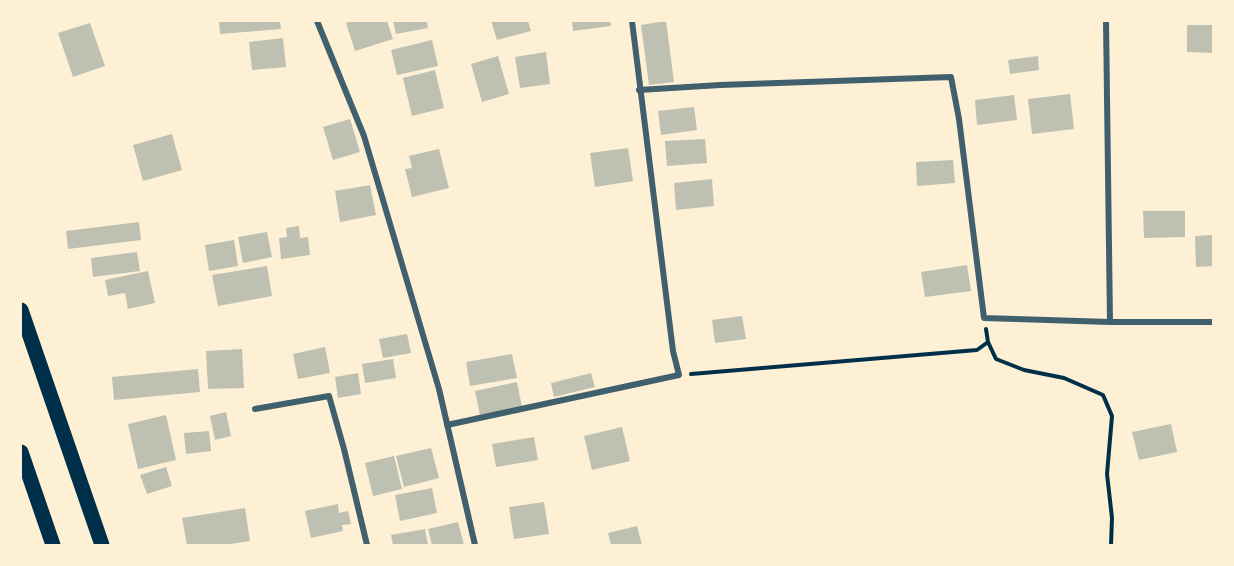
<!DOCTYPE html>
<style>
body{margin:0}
#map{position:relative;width:1234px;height:566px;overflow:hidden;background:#fdf0d5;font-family:"Nunito Sans",sans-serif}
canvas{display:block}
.frame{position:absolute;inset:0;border:22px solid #fdf0d5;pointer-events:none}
</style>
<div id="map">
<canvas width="1234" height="566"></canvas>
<div class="frame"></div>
</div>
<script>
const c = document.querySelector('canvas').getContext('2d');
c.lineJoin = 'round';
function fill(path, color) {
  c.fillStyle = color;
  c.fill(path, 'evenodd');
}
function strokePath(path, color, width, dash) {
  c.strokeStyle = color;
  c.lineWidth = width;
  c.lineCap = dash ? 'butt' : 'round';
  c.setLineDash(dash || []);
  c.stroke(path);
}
const building = new Path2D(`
 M219,21H280L281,29L220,34Z
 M351,21H387L393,39L355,51L346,23Z
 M393,21H427L428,28L396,34Z
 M491,21H528L531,31L497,40Z
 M572,21H610L611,26L573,31Z
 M666,21L674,82L649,85L641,25Z
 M90,23L105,66L73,77L58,33Z
 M1187,25H1213V53L1187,52Z
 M283,38L286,67L252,70L249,42Z
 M432,40L438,66L397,75L391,50Z
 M546,52L550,84L520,88L515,57Z
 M498,56L509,94L482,102L471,64Z
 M1038,56L1039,70L1010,74L1008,60Z
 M435,70L444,108L412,116L403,78Z
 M1070,94L1074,129L1032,134L1028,99Z
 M1014,95L1017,120L977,125L975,100Z
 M694,107L697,130L661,135L658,111Z
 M350,119L360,152L333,160L323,127Z
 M172,134L182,170L143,181L133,145Z
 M705,139L707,163L667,166L665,141Z
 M628,148L633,181L595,187L590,153Z
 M439,149L449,188L412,197L405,169L412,168L409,156Z
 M953,160L955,183L917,186L916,162Z
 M712,179L714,206L676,210L674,183Z
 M370,185L376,215L340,222L335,191Z
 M1143,211H1185V237L1144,238Z
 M139,222L141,240L68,249L66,231Z
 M299,226L300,238L308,237L310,255L281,259L279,238L287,237L286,228Z
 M267,232L272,257L243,263L238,237Z
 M1213,235V266L1196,267L1195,236Z
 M234,240L238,266L209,271L205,245Z
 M137,252L140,271L93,277L91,258Z
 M967,265L971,291L925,297L921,272Z
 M267,266L272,296L218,306L212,275Z
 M148,271L155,303L128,309L125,293L108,296L105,280Z
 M742,316L746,339L715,343L712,320Z
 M407,334L411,353L383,358L379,339Z
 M325,347L330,373L298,379L293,354Z
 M242,349L244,388L208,389L206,351Z
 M512,354L517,378L470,386L466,362Z
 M393,359L396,378L365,383L362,364Z
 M198,369L200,392L114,400L112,377Z
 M358,373L361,394L338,398L335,377Z
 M591,373L595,387L554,397L551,383Z
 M517,382L522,407L480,415L475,391Z
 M226,412L231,436L215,440L210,416Z
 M166,415L176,460L138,469L128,424Z
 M1171,424L1177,452L1139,460L1132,432Z
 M622,427L630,461L592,470L584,436Z
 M209,431L211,451L186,454L184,433Z
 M534,437L538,460L496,467L492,444Z
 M431,448L439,478L404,487L396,456Z
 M394,456L402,489L373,496L365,463Z
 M166,467L172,486L147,494L140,475Z
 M432,488L437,513L400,521L395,495Z
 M544,502L549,534L514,539L509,507Z
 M338,504L339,513L348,511L351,524L342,525L343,531L311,538L305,511Z
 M245,508L250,541L224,545H187L182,518Z
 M458,522L464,545H432L428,529Z
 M637,526L642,545H611L608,533Z
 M425,529L428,545H393L391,535Z`);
const path = new Path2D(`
 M988,342L996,359L1024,370L1064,378L1103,395L1112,416L1107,474L1112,518L1111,545
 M691,374L977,350L988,342L986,329`);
const minor = new Path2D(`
 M317,21L364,136L439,389L475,545
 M1106,21L1110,322H1213
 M639,90L720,85L951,77L959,119L984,318L1110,322
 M255,409L329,396L344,449L367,545
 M447,425L679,375L673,351L632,21`);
const trunk = new Path2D(`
 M21,310L102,545
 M21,452L53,545`);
fill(building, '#bec0b2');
strokePath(path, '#003049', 4);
strokePath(minor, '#3f606c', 6);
strokePath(trunk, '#003049', 15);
</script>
